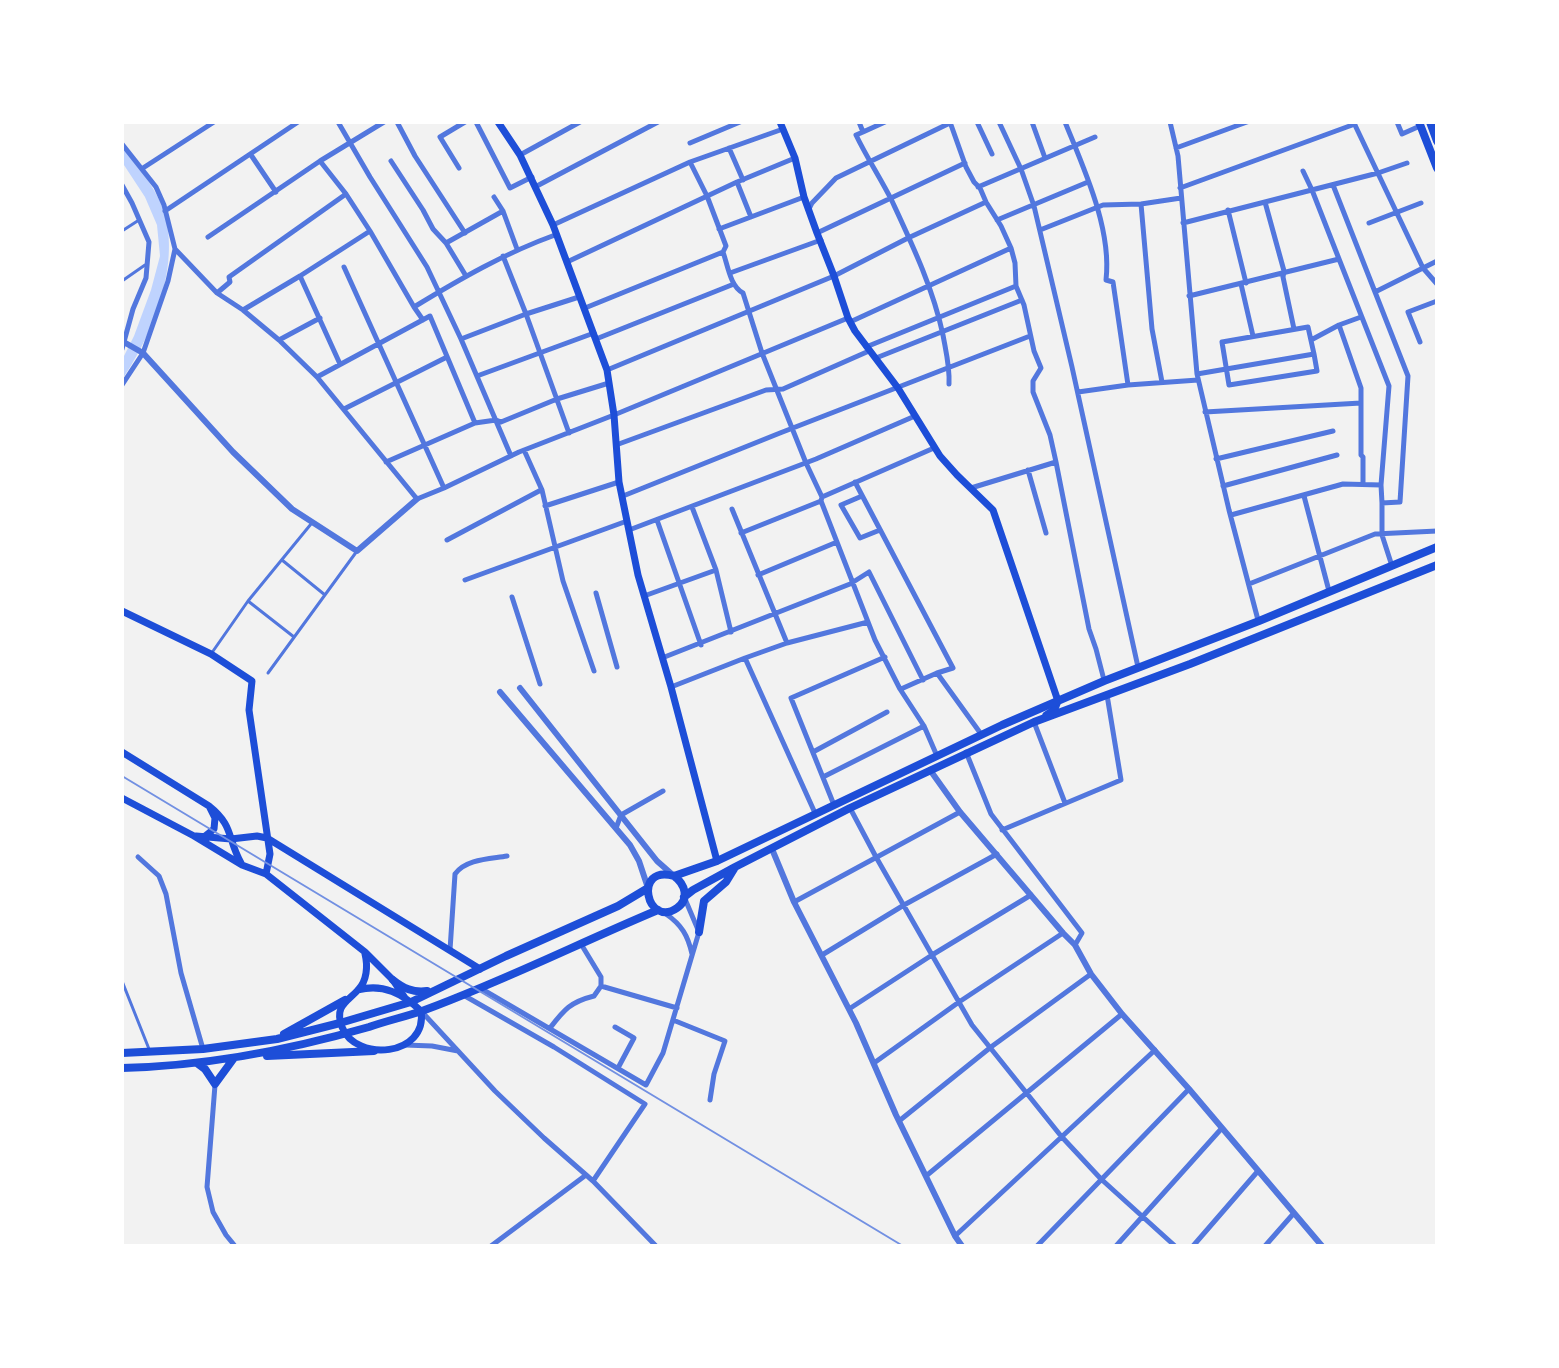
<!DOCTYPE html>
<style>
body{margin:0}
#map{position:relative;width:1559px;height:1368px;overflow:hidden;background:#f2f2f2;font-family:"Archivo Narrow",sans-serif}
canvas{display:block}
.frame{position:absolute;inset:0;border:124px solid #fff;pointer-events:none}
</style>
<div id="map">
<canvas width="1559" height="1368"></canvas>
<div class="frame"></div>
</div>
<script>
const c = document.querySelector('canvas').getContext('2d');
c.lineJoin = 'round';
function fill(path, color) {
  c.fillStyle = color;
  c.fill(path, 'evenodd');
}
function strokePath(path, color, width, dash) {
  c.strokeStyle = color;
  c.lineWidth = width;
  c.lineCap = dash ? 'butt' : 'round';
  c.setLineDash(dash || []);
  c.stroke(path);
}
const water = new Path2D(`
 M122,144C135,163 153,184 162,206C183,261 153,334 122,380V360L134,336L151,290L160,256L157,225L145,197L122,162Z`);
const service = new Path2D(`
 M122,231L139,220
 M122,281L145,265
 M282,560L325,595
 M248,601L294,637
 M211,654L248,601L311,524
 M268,673L357,551
 M122,981L149,1049`);
const minor = new Path2D(`
 M338,122L370,177L427,267L461,339L511,456
 M397,122L415,156L465,233
 M476,122L510,188L532,177
 M859,122L863,132
 M950,122L966,167L974,182L980,188L986,202L1001,226L1011,248L1015,263L1016,286L1024,305L1034,351L1041,368L1033,381V392L1050,435L1056,462L1089,629L1096,649L1104,680
 M977,122L992,154
 M999,122L1021,169L1034,206L1072,367L1138,667
 M1032,122L1045,158
 M1065,122C1084,169 1112,229 1106,280L1113,282L1128,385
 M1170,122L1178,156L1197,374L1229,510L1258,620
 M1397,122L1402,134L1420,126
 M1354,123L1423,268L1437,284
 M863,132L856,135C867,158 881,179 892,201C912,244 933,288 943,335C946,352 950,367 949,384
 M863,132L885,122
 M690,143L740,122
 M122,144L156,187L164,205L175,249L168,281L143,353L122,385
 M729,148L743,180
 M1176,148L1247,122
 M251,155L276,192
 M520,155L580,122
 M320,161L346,194L370,231L414,307
 M391,161L423,210L433,229L446,243L466,276
 M690,162L707,196L726,246L723,252C728,266 730,286 743,293L762,353L806,463L822,497
 M143,168L214,122
 M459,168L440,137L465,122
 M737,182L751,217
 M122,185L132,203L149,242L146,278L133,309L122,349
 M1333,185L1408,376L1400,502L1382,503
 M535,187L658,122
 M978,187L1095,137
 M1180,188L1355,124
 M494,197L503,211L517,249
 M1265,202L1284,271L1283,277L1294,329
 M1141,204L1152,329L1162,382
 M809,209L812,203L836,178L952,122
 M1228,210L1246,283
 M165,211L298,122
 M997,220L1088,182
 M1183,223L1378,173L1407,163
 M1369,223L1421,203
 M553,225L690,162L783,129
 M719,229L804,197
 M1040,230L1103,205L1141,204L1181,198
 M817,233L965,163
 M208,237L320,161L384,122
 M446,243L503,211
 M175,249L217,293L243,310L279,340L317,377L417,499L444,488L519,452L614,415L848,318
 M503,256L526,314L569,433
 M1339,259L1389,386L1381,485L1382,503V535L1392,566
 M567,262L737,182L795,158
 M344,267L444,488
 M730,273L821,240
 M300,276L340,364
 M1241,284L1253,336
 M1375,292L1437,261
 M217,293L230,282L229,277L346,194
 M1189,296L1339,259L1312,190L1303,171
 M585,308L723,252
 M243,310L300,276L370,231
 M1361,317L1339,325L1361,388V455L1363,457V483
 M423,320L414,307C460,279 505,253 555,235
 M850,322L1011,248
 M461,339L526,314L579,297
 M596,339L734,284
 M279,340L320,318
 M1311,340L1339,325
 M1420,342L1408,312L1437,301
 M866,347L1016,286
 M876,358L1022,300
 M607,370L834,276L908,238L986,202
 M1197,374L1314,354L1317,371L1229,385L1222,342L1308,327L1314,354
 M477,376L594,333
 M317,377L430,316L475,423
 M1078,392L1128,385L1198,380
 M344,409L447,357
 M1205,412L1361,403
 M616,445L766,390L783,389L869,351
 M524,450L542,490L563,581L594,671
 M1216,459L1333,431
 M386,462L475,423L496,420L501,422L557,399L609,383
 M1028,470L1046,533
 M855,482L953,668L937,673L981,734
 M1223,486L1337,455
 M971,488L1056,462
 M623,496L780,433L1030,336
 M862,496L841,505L860,538L880,530
 M1304,496L1329,591
 M821,501L875,640L900,689L924,726L937,756
 M545,506L619,482
 M692,507L716,570L731,632
 M732,509L787,643
 M1231,515L1343,484L1381,485
 M657,520L701,645
 M629,530L816,459L915,416
 M741,533L821,501L822,497L934,448
 M447,540L541,490
 M758,575L837,542
 M465,580L627,521
 M1249,584L1375,534L1437,531
 M596,593L617,667
 M644,596L716,570
 M512,597L540,684
 M662,658L850,584L869,572L923,680
 M745,658L815,813
 M671,687L745,658L787,643L868,622
 M901,689L937,673
 M1034,722L1065,803
 M813,752L887,712
 M966,752L991,814L1082,933L1075,945
 M823,777L924,726
 M834,805L791,698L885,657
 M850,808L876,857L972,1025L1061,1136L1101,1179L1175,1246
 M616,828L621,815L663,791
 M1002,830L1121,780L1107,695
 M138,857L159,876L166,894L181,973L203,1049
 M794,902L960,812
 M666,914C682,925 688,936 692,954
 M581,944L601,977V986L677,1008
 M450,950L455,874C466,859 490,859 507,856
 M822,955L904,905L997,854
 M480,988L646,1085L663,1053L699,932L685,899
 M465,996L554,1047L645,1104L593,1181
 M849,1009L932,955L1031,895
 M422,1012L495,1091L544,1138L593,1181L656,1246
 M673,1020L725,1041L714,1074L710,1100
 M615,1027L634,1038L618,1068
 M550,1028C564,1010 570,1002 594,996L601,986
 M405,1045L432,1046L458,1051
 M874,1063L959,1002L1063,933
 M215,1085L207,1187L213,1212L226,1235L235,1246
 M899,1121L991,1047L1091,974
 M926,1176L1122,1014
 M955,1236L1155,1050
 M491,1246L586,1175
 M1037,1246L1189,1089
 M1116,1246L1222,1128
 M1193,1246L1258,1171
 M1265,1246L1294,1213`);
const tertiary = new Path2D(`
 M122,341L143,353L233,452L292,509L357,551L417,499
 M520,688L657,861L674,876
 M500,692L630,845L639,861L648,888
 M930,770L960,812L1063,933L1075,945L1091,974L1122,1014L1189,1089L1322,1246
 M772,849L794,902L856,1023L896,1115L955,1236L962,1246`);
const secondary = new Path2D(`
 M498,122L520,155L553,225L607,370L614,415L619,482L638,575L671,687L717,861
 M780,122L795,158L804,197L817,233L834,276L848,318L855,331L898,388L940,456L957,475L993,510L1058,701L1055,709L1046,715
 M122,611L211,654L252,681L249,710L270,854L266,874
 M122,752L209,806C234,826 227,838 241,863
 M122,798L194,836L242,865L266,874L365,952L393,980L405,998
 M196,836L231,839L257,836L267,838L480,969
 M204,837L214,829L215,818L210,808
 M358,990C383,983 403,994 421,1011C428,1056 356,1063 342,1027C334,1006 347,1002 358,990C367,981 368,966 365,954`);
const primary = new Path2D(`
 M1419,122L1437,168
 M1430,122L1437,141
 M674,876C685,884 690,899 677,908C647,929 632,864 674,876L717,861L1002,725L1104,681L1259,621L1437,547
 M684,897L693,890L735,867L850,808L1034,722L1190,664L1437,565
 M699,932L704,901L726,882L734,869
 M393,980C403,988 413,993 427,991
 M284,1034L345,1000
 M122,1053L203,1049L277,1039L340,1023L411,1002L506,956L618,906L648,888
 M267,1056L374,1051
 M197,1063L205,1069L215,1084L234,1058
 M122,1068C206,1066 289,1050 369,1027C386,1021 404,1017 422,1011C502,982 579,943 658,910`);
const rail = new Path2D(`
 M122,776L903,1246`);
fill(water, '#bfd3fe');
strokePath(service, '#5277de', 3);
strokePath(minor, '#5277de', 5);
strokePath(tertiary, '#5277de', 6);
strokePath(secondary, '#1d4ed8', 7);
strokePath(primary, '#1d4ed8', 8);
strokePath(rail, '#7290e2', 2);
</script>
